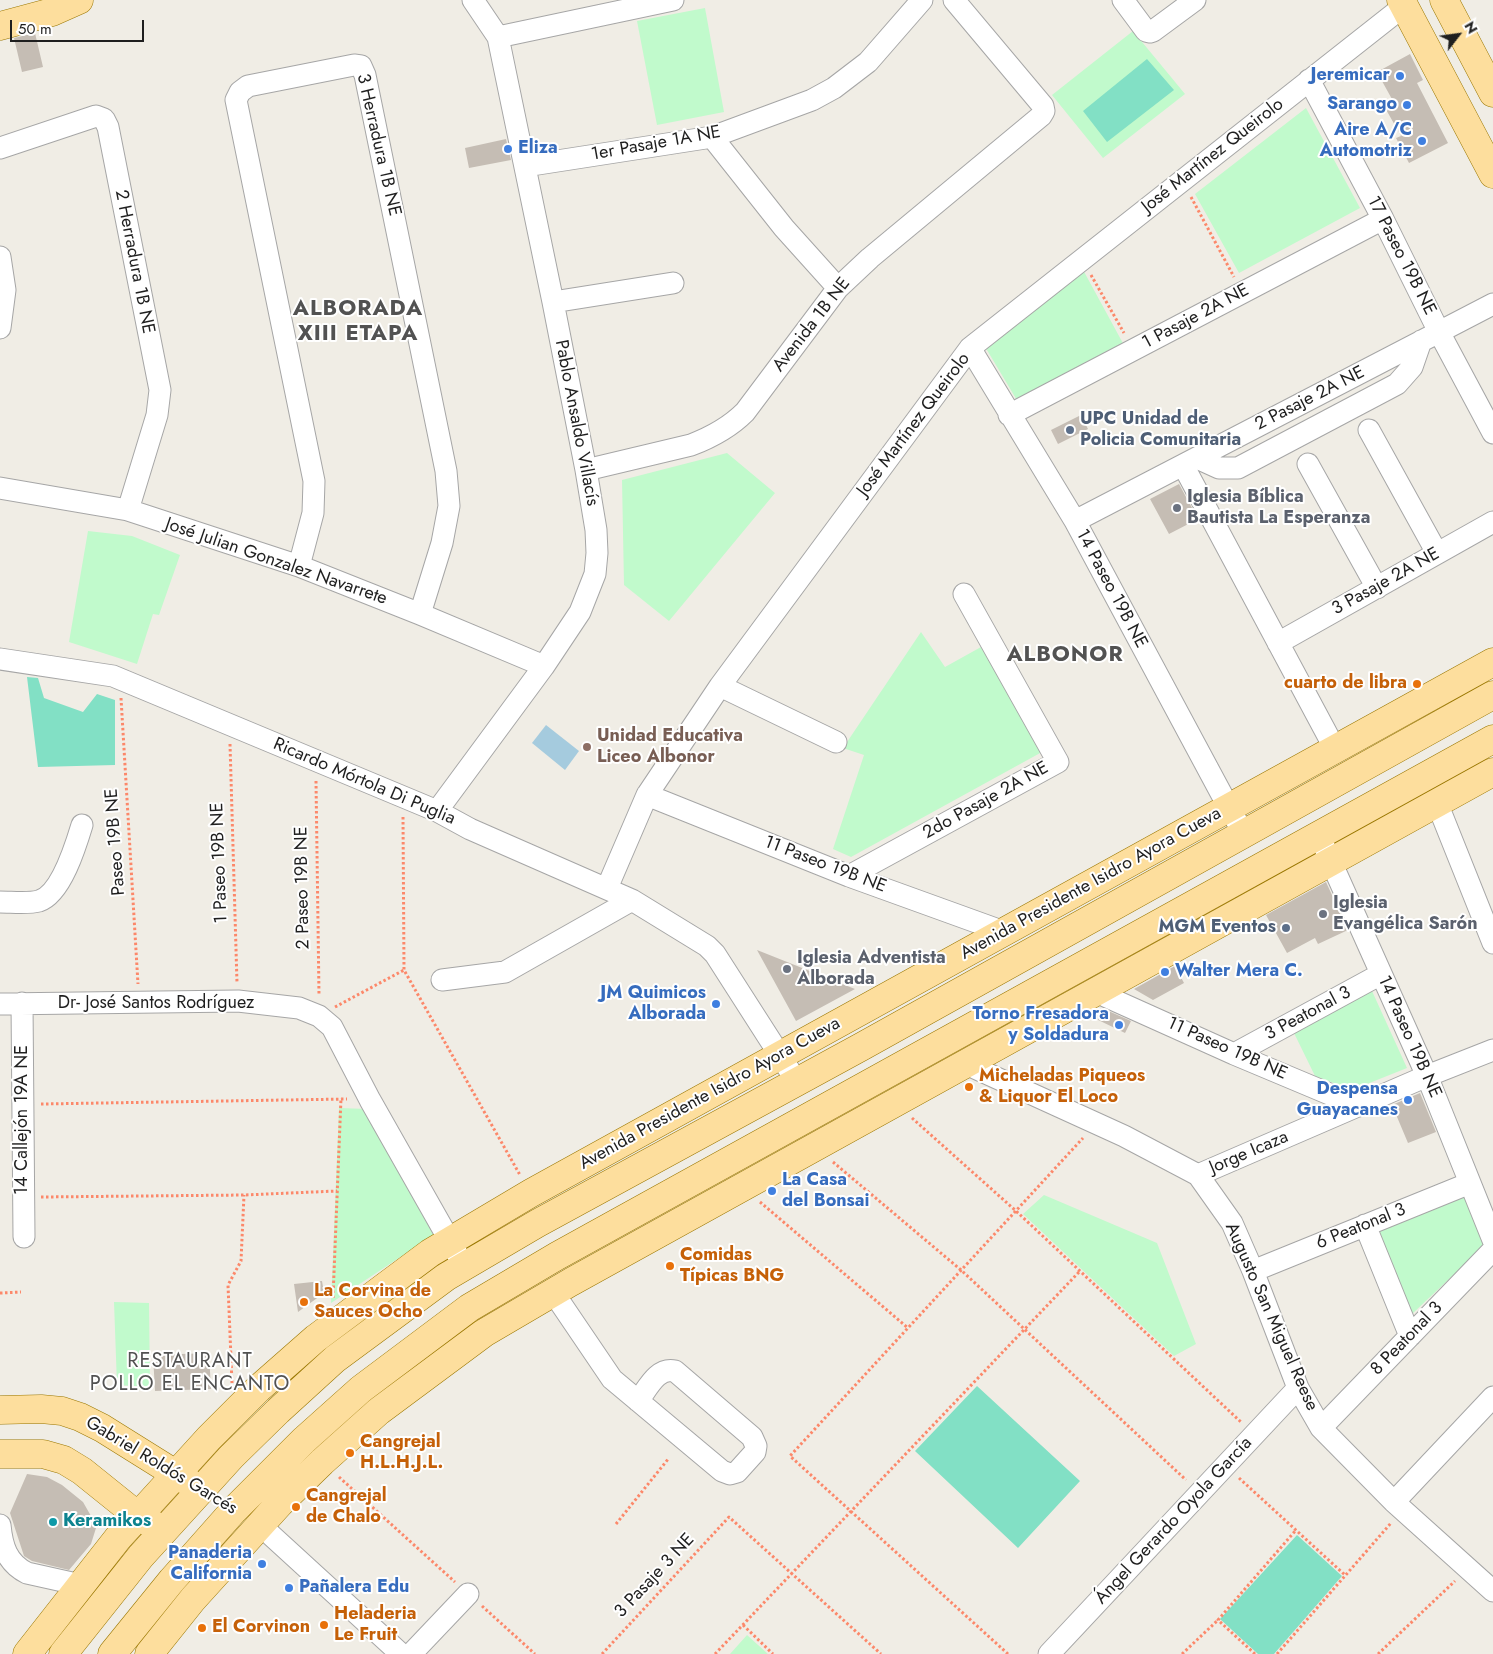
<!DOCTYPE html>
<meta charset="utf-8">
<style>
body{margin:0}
#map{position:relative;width:1493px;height:1654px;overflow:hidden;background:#f0ede5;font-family:Jost,sans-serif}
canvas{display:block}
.north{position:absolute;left:1433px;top:10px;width:50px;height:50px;-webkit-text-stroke:4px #fff;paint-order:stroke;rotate:60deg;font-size:14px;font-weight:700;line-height:20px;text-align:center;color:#1f1f1f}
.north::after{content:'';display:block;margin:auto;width:18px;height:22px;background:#1f1f1f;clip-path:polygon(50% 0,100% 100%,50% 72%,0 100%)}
.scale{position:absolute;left:10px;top:20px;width:134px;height:22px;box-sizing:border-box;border:2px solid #1f1f1f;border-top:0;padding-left:6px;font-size:15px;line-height:18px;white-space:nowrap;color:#1f1f1f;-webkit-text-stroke:4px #fff;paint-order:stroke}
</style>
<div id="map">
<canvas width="1493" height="1654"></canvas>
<div class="north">N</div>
<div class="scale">50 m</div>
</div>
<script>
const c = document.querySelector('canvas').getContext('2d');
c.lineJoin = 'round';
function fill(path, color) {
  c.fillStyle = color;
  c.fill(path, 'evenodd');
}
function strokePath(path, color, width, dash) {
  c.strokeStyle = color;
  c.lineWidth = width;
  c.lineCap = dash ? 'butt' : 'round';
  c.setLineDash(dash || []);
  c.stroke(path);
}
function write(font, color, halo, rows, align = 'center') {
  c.font = font + ' Jost,sans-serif';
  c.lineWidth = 4;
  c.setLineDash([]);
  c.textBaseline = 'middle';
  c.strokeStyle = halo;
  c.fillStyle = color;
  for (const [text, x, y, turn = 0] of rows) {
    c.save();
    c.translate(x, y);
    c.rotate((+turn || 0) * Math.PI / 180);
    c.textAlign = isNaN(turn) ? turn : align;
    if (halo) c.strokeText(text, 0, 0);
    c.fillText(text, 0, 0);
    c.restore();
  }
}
const park = new Path2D(`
 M705,8L724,112L657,125L637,21Z
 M1133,31L1185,94L1103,158L1052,95Z
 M1306,108L1360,208L1239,273L1195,194Z
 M1082,268L1125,347L1018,402L984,345Z
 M727,453L775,493L669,621L624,585L622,480Z
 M88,531L132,536L180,555L159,615L153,614L137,664L69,642Z
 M921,632L945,667L981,647L1042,752L851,857L833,849L864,755L843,748Z
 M1372,991L1407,1068L1352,1090L1315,1076L1294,1033Z
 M339,1108L368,1109L435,1234L331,1303Z
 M1463,1190L1484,1246L1411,1315L1378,1227Z
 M1044,1195L1157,1243L1196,1344L1174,1356L1023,1214Z
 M114,1302L149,1303L150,1387L117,1385Z
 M747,1635L768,1654H730Z`);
const pitch = new Path2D(`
 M1147,59L1174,90L1107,142L1083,111Z
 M27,677L38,678L44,698L83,712L97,694L115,700V765L38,767Z
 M977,1386L1080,1481L1018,1548L915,1451Z
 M1297,1535L1342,1576L1274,1654H1258L1220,1619Z`);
const water = new Path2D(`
 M546,725L579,751L565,770L532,743Z`);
const building = new Path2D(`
 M35,33L43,67L22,72L14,38Z
 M1410,54L1423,80L1417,83L1448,143L1409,163L1396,138L1401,136L1384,106L1393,101L1377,72Z
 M506,139L511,160L469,168L465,148Z
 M1081,415L1088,429L1058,444L1051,430Z
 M1179,484L1198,519L1169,534L1150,499Z
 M1326,882L1348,930L1318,944L1315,938L1287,953L1266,915Z
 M757,950L855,989L796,1021Z
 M1175,966L1184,983L1153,1000L1134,989Z
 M1104,1009L1131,1021L1125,1033L1092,1017Z
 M1420,1093L1436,1132L1408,1143L1392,1105Z
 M322,1281L324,1293L298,1312L294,1284Z
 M209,1353L211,1389L155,1391L153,1355Z
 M27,1474L47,1477L62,1485L83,1502L91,1516L96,1528L91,1544L69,1570L32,1561L24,1556L10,1513Z`);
const path = new Path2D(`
 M1191,197L1234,277
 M1091,275L1124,333
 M121,698L138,984
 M230,744L237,983
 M316,781L319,995
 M403,817L404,970L520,1175
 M335,1007L404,970
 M41,1104L347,1099
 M912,1118L1016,1211L1242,1423
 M833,1162L961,1270L1186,1480
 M41,1197L244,1195L337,1191
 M760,1202L908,1328
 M0,1293L21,1292
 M333,1298L341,1098
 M232,1383L228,1285L241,1261L244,1195
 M339,1477L455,1582
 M1239,1478L1345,1575
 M616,1524L669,1458
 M482,1606L535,1654
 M743,1625L773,1654
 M602,1654L729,1517L881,1654
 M715,1654L1080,1271
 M1008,1654L790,1456L1083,1138
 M1182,1654L1218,1620
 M1255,1654L1218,1620L1296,1530
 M1277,1654L1391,1523
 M1378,1654L1455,1581`);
const minor = new Path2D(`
 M1123,0L1146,31L1150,32L1153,31L1195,0
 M498,37L673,0
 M1309,80L1383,219L1439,332L1493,433
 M712,137L784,228L838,288
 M0,148L96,116L104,119L108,127L160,390L157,415L128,510
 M525,166L712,137L812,100L834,88L868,62L922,0
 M0,257L5,290L0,328
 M553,302L673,283
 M970,348L1075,521L1229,808L1244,834
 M1009,415L1383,219
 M1369,430L1437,553
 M1197,458L1219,468H1238L1397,384L1412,367L1421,341
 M1308,464L1377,588
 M1183,465L1335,749
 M586,470L691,445C712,437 729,428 745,412L838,288L870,258L1041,116L1044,111L1043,106L954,0
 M0,488L128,510L299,566L420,614L544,666
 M1075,521L1493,304
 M299,566L313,513L314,481L236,100L240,92L248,86L354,65L361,66L365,75L446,471L449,506L442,543L420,614
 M1278,643L1493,522
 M0,659L113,676L437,811L470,829L632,900L707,946L715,954L797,1082
 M720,686L836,742
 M647,795L849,876L1004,932
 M1437,803L1493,943
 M437,811L544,666L580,612L595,574L597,553L596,530L586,470L553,302L498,37L473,0
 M1319,835L1427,1076L1493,1240
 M849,876L1058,762L964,594
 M607,888L647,795L720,686L970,348L1395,13L1405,7
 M0,902C12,902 28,904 39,901C61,894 76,845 82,825
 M442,980L505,972L632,900
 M1096,992L1234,1054L1358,1106
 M22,1003L24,1237
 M0,1004L238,1001L299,1008L319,1016L332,1027L370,1100L464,1266
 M1234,1054L1381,974
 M966,1064L1124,1136L1198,1175L1232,1223L1253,1271L1298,1388L1321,1428L1394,1502L1493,1591
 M1198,1175L1427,1076L1493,1050
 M1365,1225L1410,1336
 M1253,1271L1470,1183
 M553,1292L612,1379L722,1471L730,1474L737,1472L755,1452L756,1446L752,1437L675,1371C657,1367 648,1388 638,1401
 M1321,1428L1493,1250
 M1394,1502L1493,1397
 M0,1525C2,1546 7,1563 27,1573L81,1585
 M260,1525L401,1654
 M411,1654L468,1594
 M1049,1654L1298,1388`);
const major = new Path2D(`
 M1401,0L1493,174
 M1444,0L1493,93
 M0,26L52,12L79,0
 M0,1410L41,1409L62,1411L80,1417L102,1428L190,1483
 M0,1454H43L64,1460L82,1471L138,1516L154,1525
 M27,1654L118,1538L209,1438L258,1389L316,1338L430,1253L531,1193L1493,662
 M63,1654L141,1556L231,1457L278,1411L335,1359L446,1277L538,1223L861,1047L1493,695
 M112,1654L172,1580L234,1510L304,1440L361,1389L469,1308L557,1256L1493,739
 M149,1654L193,1599L280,1503L322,1462L379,1411L484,1333L571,1282L1493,772`);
const markers = [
 [1400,76,5,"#3f7fe0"],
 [1407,105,5,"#3f7fe0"],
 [1422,141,5,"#3f7fe0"],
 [508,149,5,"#3f7fe0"],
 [1070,430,5,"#5c6f8a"],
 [1177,508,5,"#6b7280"],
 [1417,684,5,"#e8710a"],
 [587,747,5,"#8d6e63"],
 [1323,914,5,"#6b7280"],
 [1286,928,5,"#5c6f8a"],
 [787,969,5,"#6b7280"],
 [1165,972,5,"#3f7fe0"],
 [716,1004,5,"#3f7fe0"],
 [1119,1025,5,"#3f7fe0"],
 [969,1087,5,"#e8710a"],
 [1408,1100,5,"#3f7fe0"],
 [772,1191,5,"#3f7fe0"],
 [670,1266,5,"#e8710a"],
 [304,1302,5,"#e8710a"],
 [350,1453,5,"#e8710a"],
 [296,1507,5,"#e8710a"],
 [53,1522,5,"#0f9aa8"],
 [262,1564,5,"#3f7fe0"],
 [289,1588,5,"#3f7fe0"],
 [324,1625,5,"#e8710a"],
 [202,1628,5,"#e8710a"]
];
const shopNames = [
 ["Jeremicar",1390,76],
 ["Sarango",1397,105],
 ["Aire A/C",1412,131],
 ["Automotriz",1412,152],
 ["Eliza",518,149,"left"],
 ["Walter Mera C.",1175,972,"left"],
 ["JM Quimicos",706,994],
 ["Alborada",706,1015],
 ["Torno Fresadora",1109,1015],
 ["y Soldadura",1109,1036],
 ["Despensa",1398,1090],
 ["Guayacanes",1398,1111],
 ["La Casa",782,1181,"left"],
 ["del Bonsai",782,1202,"left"],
 ["Panaderia",252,1554],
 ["California",252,1575],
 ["Pañalera Edu",299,1588,"left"]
];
const streetNames = [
 ["1er Pasaje 1A NE",656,144,-10],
 ["3 Herradura 1B NE",378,145,77],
 ["José Martínez Queirolo",1213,156,-38],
 ["17 Paseo 19B NE",1401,256,63],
 ["2 Herradura 1B NE",134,262,79],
 ["1 Pasaje 2A NE",1196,317,-28],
 ["Avenida 1B NE",812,325,-52],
 ["2 Pasaje 2A NE",1310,399,-27],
 ["Pablo Ansaldo Villacís",576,423,79],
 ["José Martínez Queirolo",914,425,-53],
 ["José Julian Gonzalez Navarrete",276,562,19],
 ["3 Pasaje 2A NE",1386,582,-29],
 ["14 Paseo 19B NE",1111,589,62],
 ["Ricardo Mórtola Di Puglia",364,782,23],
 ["2do Pasaje 2A NE",986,801,-29],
 ["Paseo 19B NE",116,842,-94],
 ["1 Paseo 19B NE",220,863,-92],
 ["11 Paseo 19B NE",825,865,21],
 ["Avenida Presidente Isidro Ayora Cueva",1091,884,-29],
 ["2 Paseo 19B NE",303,888,-91],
 ["Dr- José Santos Rodríguez",156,1004],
 ["3 Peatonal 3",1308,1014,-28],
 ["14 Paseo 19B NE",1409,1037,66],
 ["11 Paseo 19B NE",1227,1049,24],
 ["Avenida Presidente Isidro Ayora Cueva",710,1094,-29],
 ["14 Callejón 19A NE",23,1120,-90],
 ["Jorge Icaza",1249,1153,-23],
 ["6 Peatonal 3",1361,1227,-22],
 ["Augusto San Miguel Reese",1271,1317,66],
 ["8 Peatonal 3",1407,1339,-46],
 ["Gabriel Roldós Garcés",161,1466,31],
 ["Ángel Gerardo Oyola García",1174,1521,-47],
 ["3 Pasaje 3 NE",655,1576,-47]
];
const serviceNames = [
 ["UPC Unidad de",1080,420],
 ["Policia Comunitaria",1080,441],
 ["MGM Eventos",1276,928,"right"]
];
const worshipNames = [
 ["Iglesia Bíblica",1187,498],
 ["Bautista La Esperanza",1187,519],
 ["Iglesia",1333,904],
 ["Evangélica Sarón",1333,925],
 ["Iglesia Adventista",797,959],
 ["Alborada",797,980]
];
const foodNames = [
 ["cuarto de libra",1407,684,"right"],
 ["Micheladas Piqueos",979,1077],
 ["& Liquor El Loco",979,1098],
 ["Comidas",680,1256],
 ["Típicas BNG",680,1277],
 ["La Corvina de",314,1292],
 ["Sauces Ocho",314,1313],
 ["Cangrejal",360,1443],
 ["H.L.H.J.L.",360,1464],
 ["Cangrejal",306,1497],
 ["de Chalo",306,1518],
 ["Heladeria",334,1615],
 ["Le Fruit",334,1636],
 ["El Corvinon",212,1628]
];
const educationNames = [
 ["Unidad Educativa",597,737],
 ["Liceo Albonor",597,758]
];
const cultureNames = [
 ["Keramikos",63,1522]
];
const quarterNames = [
 ["RESTAURANT",190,1362],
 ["POLLO EL ENCANTO",190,1385]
];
const districtNames = [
 ["ALBORADA",358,310],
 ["XIII ETAPA",358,335],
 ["ALBONOR",1065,656]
];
fill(park, '#c1facc');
fill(pitch, '#82e0c5');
fill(water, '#a5cbde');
fill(building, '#c5bdb4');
strokePath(minor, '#a6a6a6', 23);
strokePath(major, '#9a7700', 29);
strokePath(path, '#fc886a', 3, [2.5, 2.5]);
strokePath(minor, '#fff', 21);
strokePath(major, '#fdde9d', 28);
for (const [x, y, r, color] of markers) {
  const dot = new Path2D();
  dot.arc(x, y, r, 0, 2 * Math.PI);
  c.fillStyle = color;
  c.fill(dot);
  strokePath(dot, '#fff', 2);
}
write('bold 18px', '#366cbe', '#fff', shopNames, 'right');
write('18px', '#1f1f1f', '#fff', streetNames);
write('bold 18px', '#4e5e75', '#fff', serviceNames, 'left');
write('bold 18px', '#5b616d', '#fff', worshipNames, 'left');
write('bold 18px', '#c56008', '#fff', foodNames, 'left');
write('bold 18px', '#785e54', '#fff', educationNames, 'left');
write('bold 18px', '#0d838f', '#fff', cultureNames, 'left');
c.letterSpacing = '1px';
write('20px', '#525252', '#fff', quarterNames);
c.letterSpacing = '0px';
c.letterSpacing = '1px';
write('bold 22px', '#525252', '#fff', districtNames);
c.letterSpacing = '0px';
</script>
